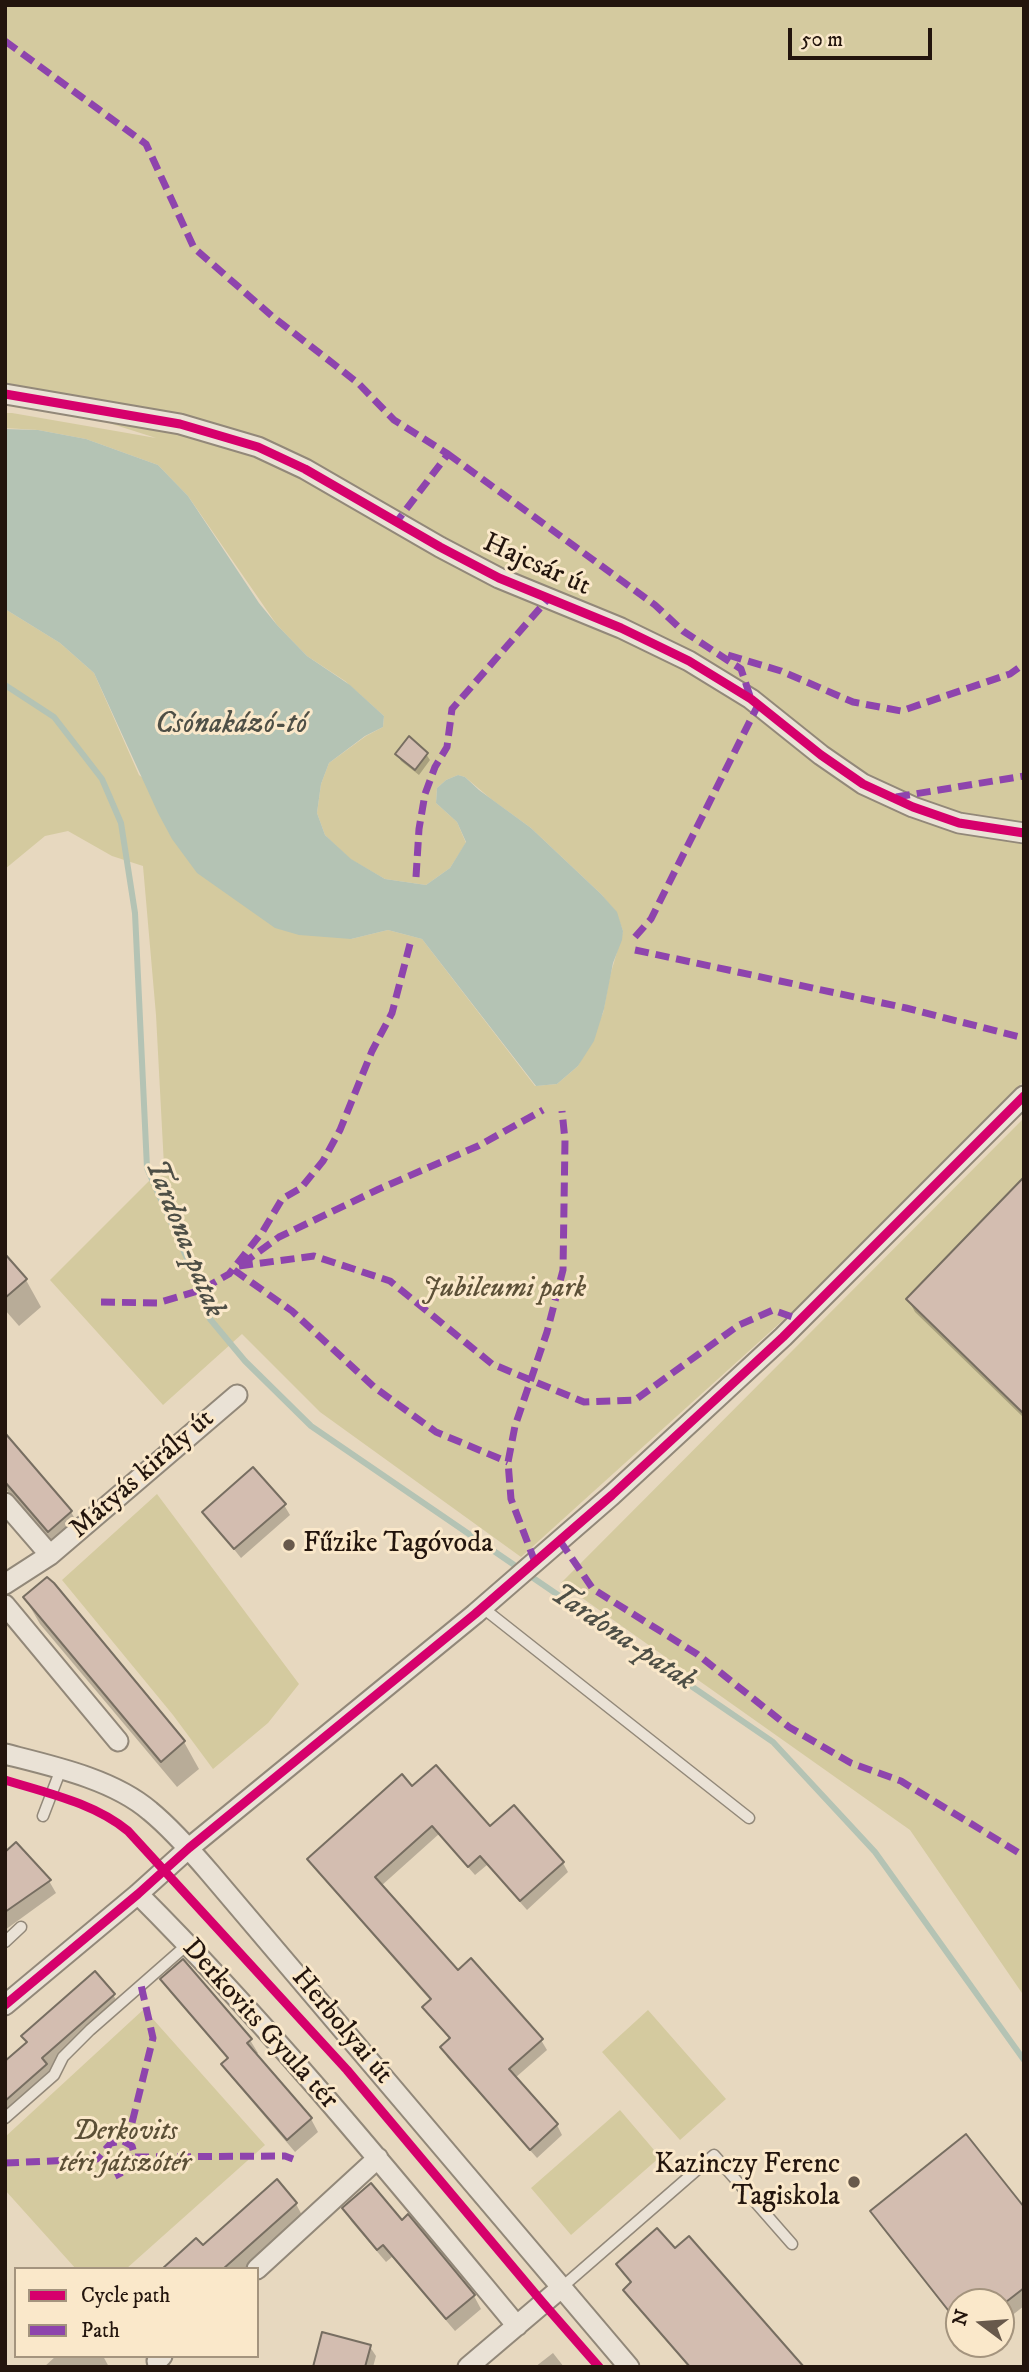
<!DOCTYPE html>
<meta charset="utf-8">
<style>
body{margin:0}
#map{position:relative;width:1029px;height:2372px;overflow:hidden;background:#e7d8bf;font-family:"IM FELL DW Pica",serif}
canvas{display:block}
.frame{position:absolute;inset:0;border:7px solid #23150d;pointer-events:none}
.legend{position:absolute;left:14px;top:2267px;width:245px;height:91px;box-sizing:border-box;background:#fae8ca;border:2px solid #a4947e;margin:0;padding:9px 12px;list-style:none;font-size:21px;color:#23150d}
.legend li{display:flex;align-items:center;gap:14px;height:35px}
.legend b{width:35px;border:2px solid #a4947e}
.north{position:absolute;left:945px;top:2288px;width:70px;height:70px;box-sizing:border-box;background:#fae8ca;border:2px solid #a4947e;border-radius:50%;rotate:286deg;font-size:19px;font-weight:700;line-height:28px;text-align:center;color:#23150d}
.north::after{content:'';display:block;margin:auto;width:24px;height:32px;background:#68594b;clip-path:polygon(50% 0,100% 100%,50% 72%,0 100%)}
.scale{position:absolute;left:788px;top:28px;width:144px;height:32px;box-sizing:border-box;border:4px solid #23150d;border-top:0;padding-left:9px;font-size:21px;line-height:24px;white-space:nowrap;color:#23150d;-webkit-text-stroke:5px #fae8ca;paint-order:stroke}
</style>
<div id="map">
<canvas width="1029" height="2372"></canvas>
<div class="frame"></div>
<ul class="legend">
<li><b style="height:9px;background:#d6006c"></b>Cycle path</li>
<li><b style="height:9px;background:#8e44ad"></b>Path</li>
</ul>
<div class="north">N</div>
<div class="scale">50 m</div>
</div>
<script>
const c = document.querySelector('canvas').getContext('2d');
c.lineJoin = 'round';
function fill(path, color) {
  c.fillStyle = color;
  c.fill(path, 'evenodd');
}
function strokePath(path, color, width, dash) {
  c.strokeStyle = color;
  c.lineWidth = width;
  c.lineCap = dash ? 'butt' : 'round';
  c.setLineDash(dash || []);
  c.stroke(path);
}
function write(font, color, halo, rows, align = 'center') {
  c.font = font + ' "IM FELL DW Pica",serif';
  c.lineWidth = 6;
  c.setLineDash([]);
  c.textBaseline = 'middle';
  c.strokeStyle = halo;
  c.fillStyle = color;
  for (const [text, x, y, turn = 0] of rows) {
    c.save();
    c.translate(x, y);
    c.rotate((+turn || 0) * Math.PI / 180);
    c.textAlign = isNaN(turn) ? turn : align;
    if (halo) c.strokeText(text, 0, 0);
    c.fillText(text, 0, 0);
    c.restore();
  }
}
const green = new Path2D(`
 M5,5H1024V1081L801,1304L521,1557L320,1412L242,1334L163,1405L50,1280L164,1166L156,1015L143,866L112,856L68,831L45,836L5,869V609L60,643L94,673L139,775L351,939L388,930L422,939L535,1086L557,1084L578,1066L603,1013L610,976L623,931L616,912L601,894L531,828L491,799L465,777L458,775L446,780L437,788L436,803L457,822L466,843L450,868L426,885L385,879L350,859L325,835L317,813L321,784L329,763L366,736L383,727L384,716L345,681L307,656L277,625L188,496L158,465L86,439L38,430L5,428V413H12L156,438L84,415L5,405Z
 M1024,1118V1996L910,1830L561,1583Z
 M157,1494L299,1684L268,1723L213,1769L173,1715L62,1580Z
 M144,2009L265,2145L126,2269H76L5,2190V2137Z
 M648,2010L726,2099L680,2140L602,2052Z
 M620,2110L660,2157L571,2235L531,2188Z`);
const water = new Path2D(`
 M5,429L38,430L86,439L158,465L188,496L259,603L277,625L307,656L350,685L384,716L383,727L365,736L329,763L321,784L317,813L325,835L351,859L385,879L426,885L450,868L466,842L457,822L436,803L437,788L446,780L458,775L465,777L479,790L531,828L601,894L617,912L623,931L622,940L613,963L604,1009L594,1041L578,1066L557,1084L536,1086L422,939L388,930L351,939L299,935L275,928L197,873L172,839L158,813L94,673L60,643L5,609Z`);
const shadow = new Path2D(`
 M397,754H426L430,760L419,775L401,761Z
 M1024,1180V1418L915,1312L908,1299Z
 M5,1257L26,1280L41,1307L19,1326L5,1310Z
 M5,1435L71,1512L86,1538L64,1557L5,1488Z
 M284,1505L290,1515L241,1558L204,1512Z
 M53,1584L184,1742L199,1769L177,1787L40,1624L25,1598Z
 M412,1789L563,1863L568,1872L527,1910L487,1865L475,1875L439,1834L381,1886L458,1972L541,2040L547,2050L515,2078L557,2125L562,2135L537,2158L447,2057L442,2047L450,2040L424,2007L431,2001L314,1868L309,1859Z
 M5,1854L49,1881L56,1893L5,1930Z
 M162,1979L250,2040L258,2053L255,2055L311,2119L318,2132L295,2152L231,2077L224,2065L229,2060L170,1992Z
 M113,1995L121,2007L49,2071L53,2078L5,2120V2064L28,2044L23,2037Z
 M296,2204L303,2217L245,2269H164L203,2248Z
 M344,2208L402,2222L474,2296L481,2309L455,2331L392,2257L386,2262L351,2221Z
 M1024,2210V2306L1001,2324V2302H959V2325L879,2224L872,2211Z
 M675,2251L801,2367H689L631,2300L625,2290L632,2284L618,2265Z
 M370,2347L376,2356L373,2367H315Z
 M553,2353L564,2367H535Z
 M56,2356H103L109,2367H44Z`);
const stream = new Path2D(`
 M5,685L54,717L102,779L121,823L135,913L147,1168L193,1272L210,1319L245,1361L311,1426L773,1742L875,1852L1024,2060`);
const building = new Path2D(`
 M409,736L428,753L415,770L395,754Z
 M1024,1177V1414L906,1299Z
 M5,1254L27,1279L5,1298Z
 M5,1433L72,1511L48,1532L5,1482Z
 M253,1467L286,1504L234,1549L202,1512Z
 M47,1577L54,1583L185,1741L161,1762L23,1597Z
 M436,1765L490,1826L514,1805L564,1862L520,1901L480,1856L468,1867L432,1826L375,1877L458,1970L471,1958L543,2039L509,2069L558,2124L530,2150L440,2047L450,2038L422,2007L431,1999L307,1859L402,1774L412,1786Z
 M16,1842L51,1880L5,1912V1852Z
 M183,1959L252,2039L247,2043L312,2118L287,2140L221,2064L228,2058L160,1979Z
 M95,1971L115,1994L42,2058L47,2064L5,2101V2061L27,2042L21,2036Z
 M966,2134L1024,2207V2288L1006,2302H959V2324L870,2211Z
 M277,2179L297,2203L223,2269H162L196,2238L203,2245Z
 M371,2183L402,2220L408,2214L475,2295L446,2319L383,2245L377,2250L342,2208Z
 M657,2228L675,2248L689,2236L804,2367H690L623,2290L631,2282L616,2264Z
 M322,2332L371,2345L365,2367H313Z`);
const lane = new Path2D(`
 M483,1608L749,1818
 M43,1816L61,1769
 M5,1942L21,1927
 M5,2118L54,2075L63,2057L90,2030L188,1944
 M561,2288L714,2155L792,2244`);
const street = new Path2D(`
 M5,394L180,424L258,447L305,469L440,547L499,578L621,628L689,661L751,699L821,755L863,784L913,807L959,823L1024,833
 M5,1503L50,1555
 M5,1584L50,1555L237,1395
 M5,1605L118,1741
 M5,1754C52,1766 113,1779 150,1811C172,1829 192,1852 210,1873L629,2367
 M138,1894C273,2029 395,2179 517,2326
 M5,2005L138,1894L189,1848L475,1614L612,1495L783,1337L1024,1096
 M257,2269L378,2158
 M157,2361L162,2356
 M468,2367L561,2288`);
const quiet = new Path2D(`
 M5,41L146,144L194,248L272,316L358,383L394,420L448,454L398,520
 M448,454L655,605L683,631L741,669L751,699
 M728,655L781,671L853,702L901,711L1010,674L1024,664
 M896,797L1024,776
 M416,877L419,829L425,794L435,767L447,747L452,709L548,599
 M635,937L651,919L758,705
 M635,950L906,1008L1024,1038
 M242,1264L279,1237L379,1189L478,1146L543,1110
 M239,1266L314,1256L390,1281L492,1364L584,1402L635,1400L739,1325L773,1310L801,1320
 M234,1270L292,1311L374,1387L436,1432L508,1462
 M101,1302L157,1303L201,1290L229,1274L263,1231L282,1199L301,1188L323,1161L340,1130L372,1051L392,1013L410,944
 M560,1541L593,1589L697,1654L789,1727L851,1763L901,1781L1024,1856
 M535,1562L511,1499L508,1462L515,1426L547,1332L563,1270L565,1140L562,1111
 M127,2143L153,2038L141,1985
 M135,2157L285,2156L293,2159
 M5,2163L97,2159L111,2143L123,2141L132,2146L135,2157L127,2170L115,2176`);
const cycleway = new Path2D(`
 M5,394L180,424L258,447L305,469L440,547L499,578L621,628L689,661L751,699L821,755L863,784L913,807L959,823L1024,833
 M5,1780C47,1793 94,1803 128,1831L347,2070L543,2303L599,2367
 M5,2005L138,1894L189,1848L475,1614L612,1495L783,1337L1024,1096`);
const markers = [
 [289,1545,7,"#68594b"],
 [854,2182,7,"#68594b"]
];
const streetNames = [
 ["Hajcsár út",536,566,24],
 ["Mátyás király út",143,1475,-41],
 ["Derkovits Gyula tér",259,2025,48],
 ["Herbolyai út",341,2027,50]
];
const parkNames = [
 ["Jubileumi park",504,1290],
 ["Derkovits",125,2133],
 ["téri játszótér",125,2165]
];
const poiNames = [
 ["Fűzike Tagóvoda",303,1545],
 ["Kazinczy Ferenc",840,2166,"right"],
 ["Tagiskola",840,2198,"right"]
];
const waterNames = [
 ["Csónakázó-tó",231,726],
 ["Tardona-patak",183,1239,68],
 ["Tardona-patak",622,1639,34]
];
fill(green, '#d4ca9f');
fill(water, '#b4c3b4');
fill(shadow, '#0003');
strokePath(stream, '#b4c3b4', 6);
fill(building, '#d3bdb0');
strokePath(building, '#776e61', 2);
strokePath(lane, '#928879', 13);
strokePath(street, '#928879', 23);
strokePath(lane, '#eae2d6', 10);
strokePath(street, '#eae2d6', 19);
strokePath(quiet, '#8e44ad', 7, [14, 7]);
strokePath(cycleway, '#d6006c', 9);
for (const [x, y, r, color] of markers) {
  const dot = new Path2D();
  dot.arc(x, y, r, 0, 2 * Math.PI);
  c.fillStyle = color;
  c.fill(dot);
  strokePath(dot, '#fae8ca', 2.5);
}
write('28px', '#23150d', '#fae8ca', streetNames);
write('italic 28px', '#5c5037', '#fae8ca', parkNames);
write('28px', '#23150d', '#fae8ca', poiNames, 'left');
write('italic 30px', '#4e4f46', '#fae8ca', waterNames);
</script>
